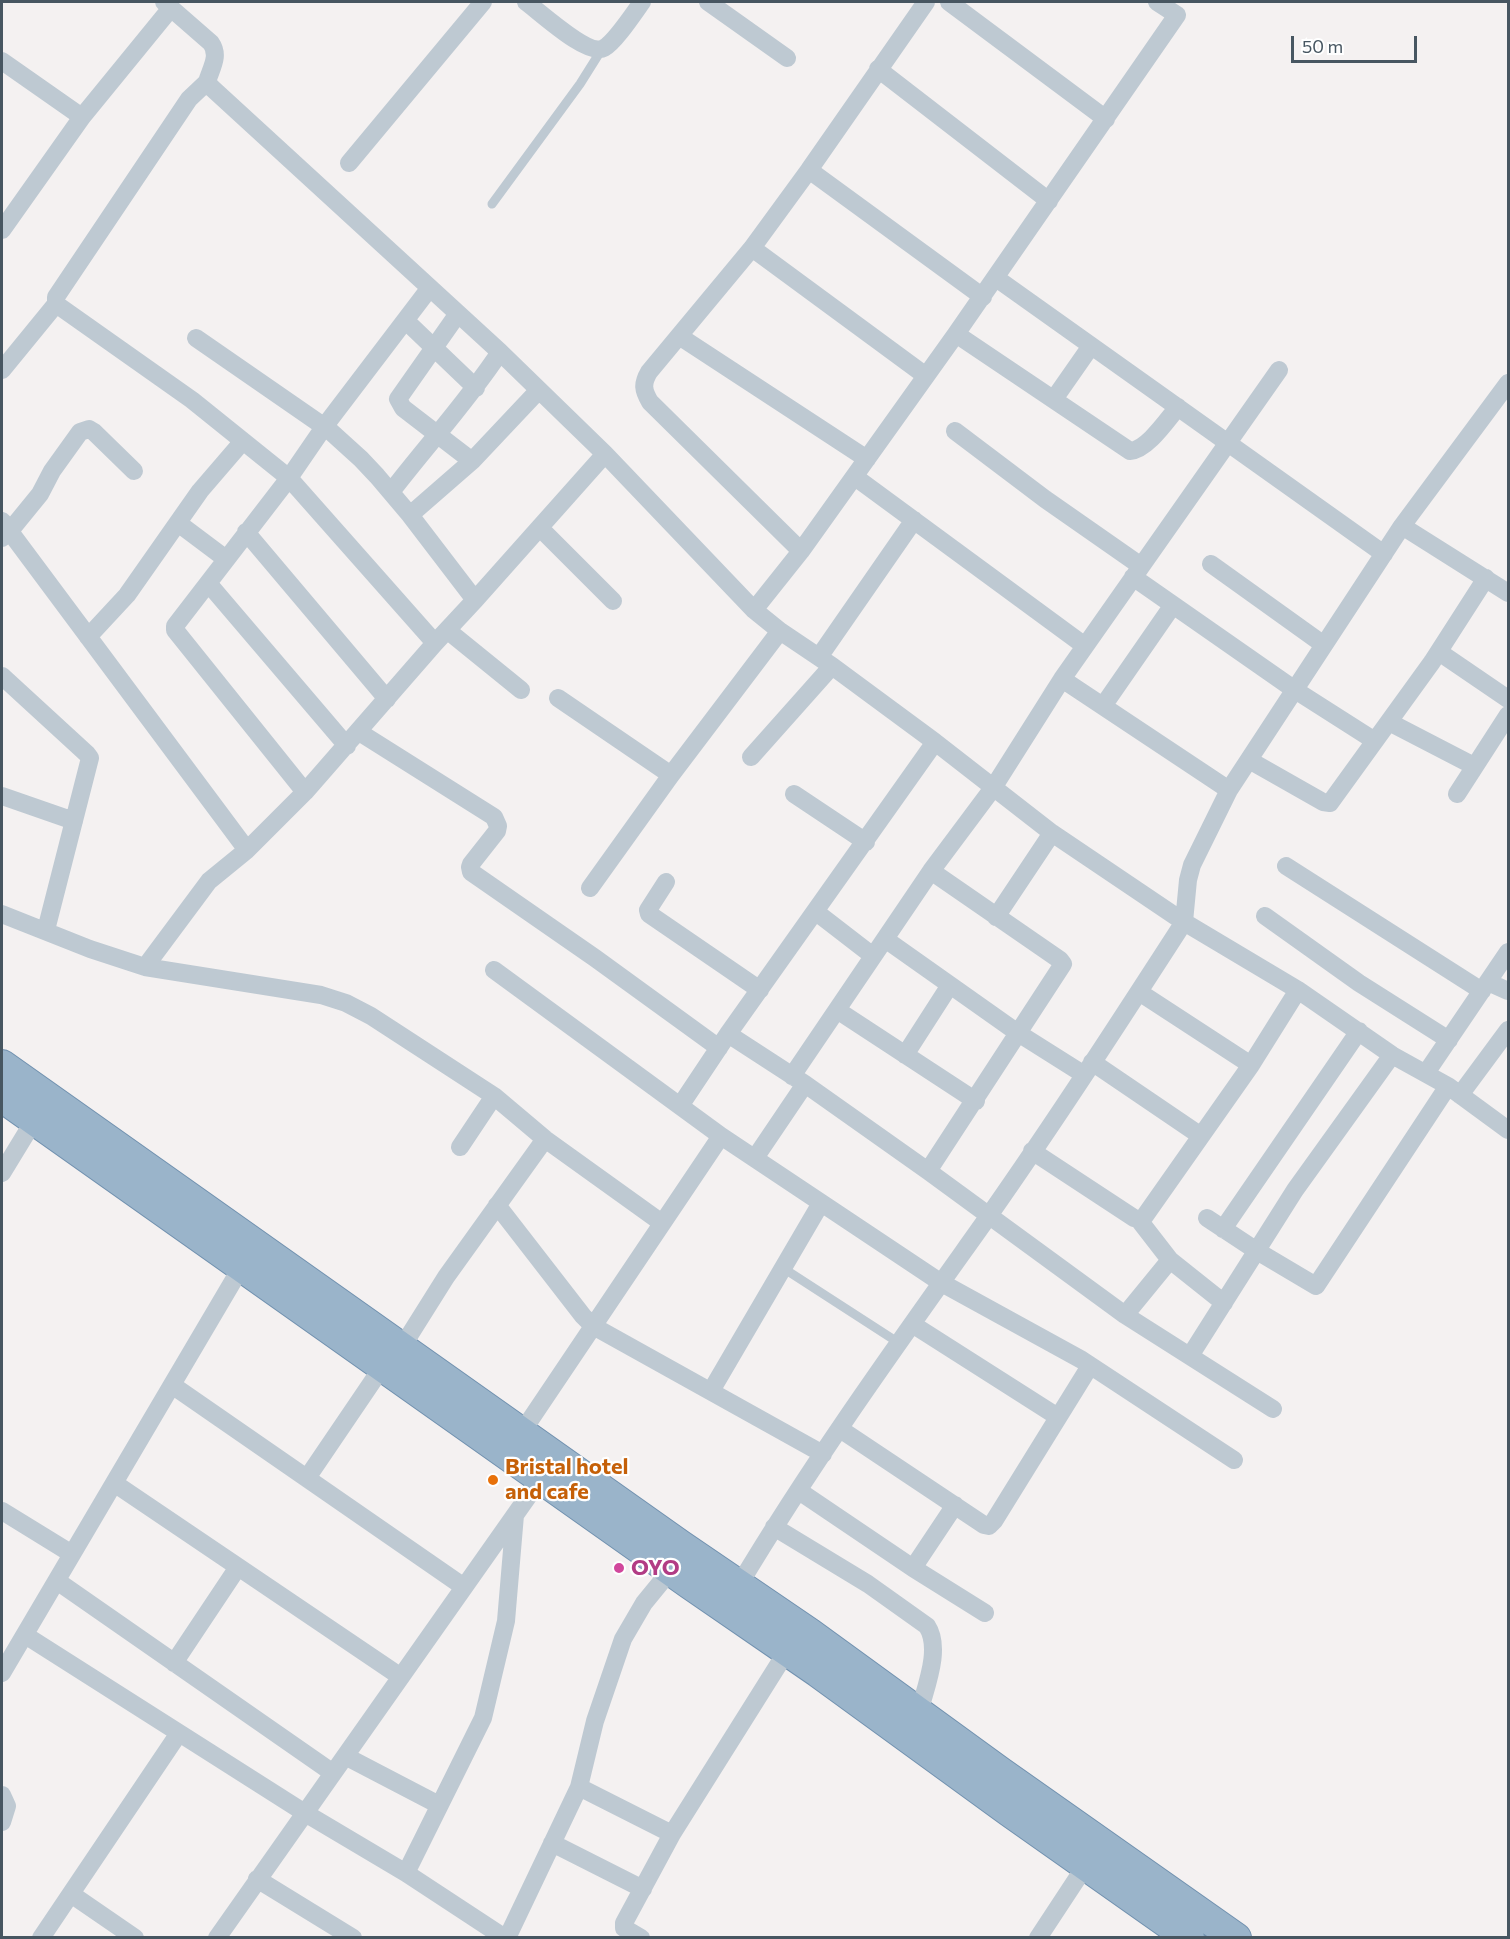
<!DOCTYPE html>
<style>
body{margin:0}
#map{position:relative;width:1510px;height:1939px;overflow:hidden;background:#f4f1f1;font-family:Commissioner,sans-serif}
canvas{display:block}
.frame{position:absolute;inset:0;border:3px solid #475661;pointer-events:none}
.scale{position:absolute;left:1291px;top:36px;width:126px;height:27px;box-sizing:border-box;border:3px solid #475661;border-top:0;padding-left:8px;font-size:18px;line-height:21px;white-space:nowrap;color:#475661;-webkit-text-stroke:4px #fff;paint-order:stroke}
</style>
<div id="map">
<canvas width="1510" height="1939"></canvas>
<div class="frame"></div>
<div class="scale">50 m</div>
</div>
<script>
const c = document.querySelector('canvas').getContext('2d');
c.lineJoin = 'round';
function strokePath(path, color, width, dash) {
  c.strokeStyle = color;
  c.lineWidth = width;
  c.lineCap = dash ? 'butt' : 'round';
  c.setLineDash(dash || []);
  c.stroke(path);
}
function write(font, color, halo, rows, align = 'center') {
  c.font = font + ' Commissioner,sans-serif';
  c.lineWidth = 4.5;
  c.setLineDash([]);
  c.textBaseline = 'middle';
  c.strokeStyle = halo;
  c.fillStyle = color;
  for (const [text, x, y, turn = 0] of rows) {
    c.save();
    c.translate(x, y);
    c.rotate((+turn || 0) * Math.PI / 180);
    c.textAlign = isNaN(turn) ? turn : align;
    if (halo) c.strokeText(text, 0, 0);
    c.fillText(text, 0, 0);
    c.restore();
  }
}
const service = new Path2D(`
 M492,204L580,84L602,49
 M783,1268L899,1343`);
const minor = new Path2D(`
 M164,2L211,43C220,56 211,68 207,82L212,88L500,352L605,454L754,610L780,631L832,666L935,742L1052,833L1184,922L1298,990L1392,1055L1448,1086L1508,1130
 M526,2C540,12 588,57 604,48C615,42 634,13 642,2
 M708,2L787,58
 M949,2L1106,119
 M2,61L82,117
 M878,69L1049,201
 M349,163L483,2
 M809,170L983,297
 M2,230L82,117L171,8
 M752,248L926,376
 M996,278L1384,554
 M56,304L192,400L289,478L435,643
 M457,315L398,399L403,408L472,461
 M406,321L476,388
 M956,334L1130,451C1147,450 1167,420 1178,407
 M679,336L867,459
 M196,338L329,430L361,459L377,476L410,515L475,600
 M2,370L56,304V297L189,99L207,82
 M1054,399L1091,346
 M955,431L1045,499L1141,566
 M855,477L1085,646
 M391,492C427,445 467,402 500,352
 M410,515L472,461L538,391
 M2,521L247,850
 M178,523L226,559
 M1402,526L1508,593
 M540,528L613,601
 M246,532L387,699
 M2,538L9,532L40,494L52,471L80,432L89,429L94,432L134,471
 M801,551L650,402C643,390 642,384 649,372L752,248L809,170L926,2
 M1211,564L1324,645
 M1133,577L1295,690L1375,741
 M208,583L347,746
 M754,610L801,551L956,334L1177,15L1157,2
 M447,630L521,690
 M88,637L127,595L200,491L243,441
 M1439,652L1508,699
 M819,657L914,520
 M2,676L87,754L90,758L46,930
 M1062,679L1229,790
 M558,698L671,775
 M1103,706L1173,605
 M1389,722L1474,766
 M359,732L494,817L498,826L497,831L471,864L470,867L471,872L595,958L719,1048
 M751,757L832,666
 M1249,760L1323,802L1330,803L1432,662L1486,578
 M305,792L175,630V626L289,478L324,427L429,289
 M794,794L866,842
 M1457,794L1508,715
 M2,796L74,821
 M1286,866L1482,991
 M666,882L648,910L649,914L760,990
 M590,888L671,775L780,631
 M816,912L873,956
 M2,914L90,949L145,967L321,995L346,1003L371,1016L494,1096L545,1139L662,1223
 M1265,916L1359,983L1449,1040
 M996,917L1052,833
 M885,939L1018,1033L1083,1074
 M145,967L209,881L247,850L305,792L435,643L475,600L605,454
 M494,970L721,1136L940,1282L1082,1360L1234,1460
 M1488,982L1508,991
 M1139,992L1251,1065
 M837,1010L976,1101
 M728,1034L805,1084L928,1171L1125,1315L1273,1409
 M905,1055L950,985
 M1092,1062L1201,1136
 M1426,1073L1508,952
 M792,1076L931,871L993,788L1062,679L1279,370
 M1460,1095L1508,1030
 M680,1106L728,1034L935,742
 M460,1147L494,1096
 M1032,1151L1134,1218L1142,1220L1251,1065L1298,990
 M755,1158L805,1084
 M928,1171L1063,964L1060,960L931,871
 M2,1173L38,1114
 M497,1205L583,1316L593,1326L823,1454
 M1207,1218L1257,1251L1316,1286L1448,1086
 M1139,1220L1170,1260L1224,1303
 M1223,1229L1359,1031
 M1125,1315L1170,1260
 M912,1324L1058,1417
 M402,1347L446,1277L545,1139
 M1190,1356L1295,1190L1392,1055
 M172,1385L464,1587
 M711,1391L821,1203
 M840,1429L984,1525L989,1526L994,1521L1090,1366
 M522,1432L721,1136
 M307,1478L383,1366
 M114,1483L401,1677
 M799,1491L913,1568L985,1613
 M2,1511L72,1554
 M774,1527L868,1584L927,1626C942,1649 925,1688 919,1713
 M913,1568L955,1505
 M57,1581L333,1773
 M739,1585C815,1458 902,1338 988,1217C1056,1120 1120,1021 1184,922L1188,880L1192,865L1229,790L1402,526L1508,383
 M25,1635L305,1813L406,1873L505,1938
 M174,1663L238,1567
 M2,1673L242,1266
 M345,1756L439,1805
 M579,1787L672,1834
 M2,1795L7,1806L2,1822
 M552,1843L643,1889
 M406,1873L483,1718L506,1621L515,1515
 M257,1879L353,1938
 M71,1894L135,1938
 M41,1938L179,1733
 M217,1938L541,1478
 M507,1938L579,1787L595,1721L623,1639L644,1603L671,1570
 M641,1938L624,1928V1923L672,1834L787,1651
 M1038,1938L1086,1865`);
const trunk = new Path2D(`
 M2,1065L680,1545L809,1633L1000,1772L1236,1938
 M2,1097L690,1584L818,1672L1009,1811L1189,1938`);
const markers = [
 [493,1480,6,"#e8710a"],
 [619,1568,6,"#d1479c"]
];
const foodNames = [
 ["Bristal hotel",505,1467],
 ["and cafe",505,1492]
];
const hotelNames = [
 ["OYO",631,1568]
];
strokePath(trunk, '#7191af', 32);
strokePath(service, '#bec9d2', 9);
strokePath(minor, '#bec9d2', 18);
strokePath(trunk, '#9ab4ca', 30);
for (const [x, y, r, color] of markers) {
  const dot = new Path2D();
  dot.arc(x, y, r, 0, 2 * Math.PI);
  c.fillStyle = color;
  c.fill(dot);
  strokePath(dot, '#fff', 2);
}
write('bold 22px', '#c56008', '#fff', foodNames, 'left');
write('bold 22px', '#b23c85', '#fff', hotelNames, 'left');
</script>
